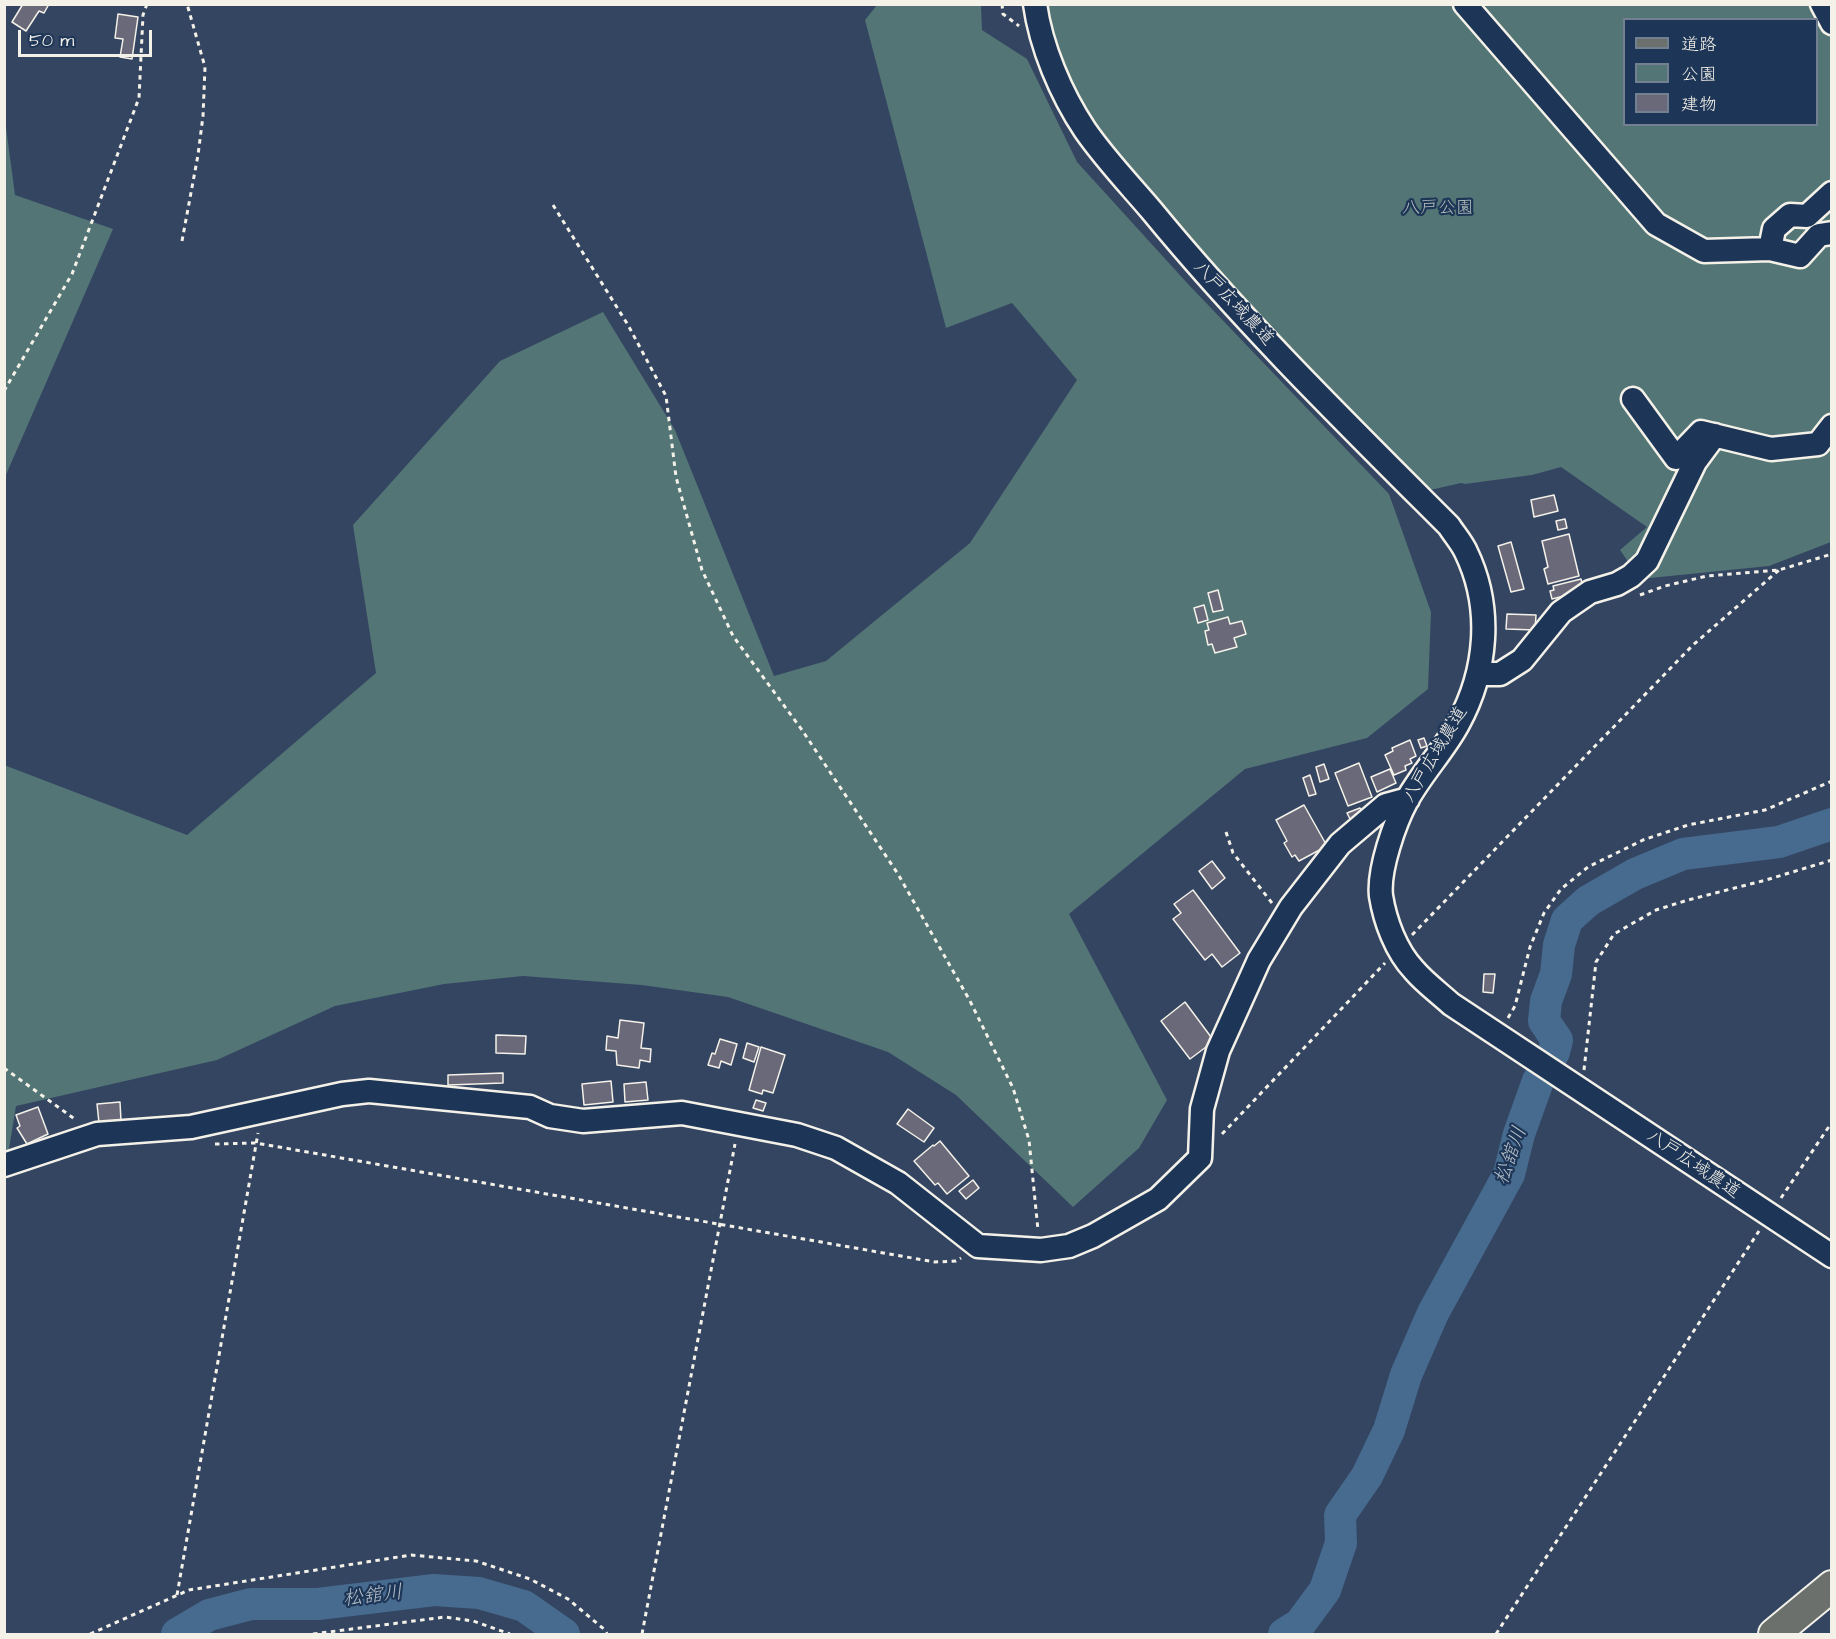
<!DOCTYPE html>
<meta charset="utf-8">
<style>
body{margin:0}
#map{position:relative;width:1836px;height:1639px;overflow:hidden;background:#344562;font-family:"Architects Daughter","Klee One",sans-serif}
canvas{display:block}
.frame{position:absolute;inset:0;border:6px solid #f4f1e8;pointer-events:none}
.legend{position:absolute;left:1623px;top:18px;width:195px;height:108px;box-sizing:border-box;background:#1d3557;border:2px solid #738091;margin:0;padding:8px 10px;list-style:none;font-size:18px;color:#f4f1e8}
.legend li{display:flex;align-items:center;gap:12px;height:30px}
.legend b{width:30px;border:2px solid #738091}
.scale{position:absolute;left:18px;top:30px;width:134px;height:27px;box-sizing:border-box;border:3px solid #f4f1e8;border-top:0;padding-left:8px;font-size:18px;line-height:21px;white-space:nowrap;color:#f4f1e8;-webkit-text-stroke:4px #1d3557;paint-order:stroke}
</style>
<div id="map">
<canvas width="1836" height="1639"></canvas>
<div class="frame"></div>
<ul class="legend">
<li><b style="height:8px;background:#6b706d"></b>道路</li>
<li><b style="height:16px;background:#537575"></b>公園</li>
<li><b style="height:16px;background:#6a697a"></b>建物</li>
</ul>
<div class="scale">50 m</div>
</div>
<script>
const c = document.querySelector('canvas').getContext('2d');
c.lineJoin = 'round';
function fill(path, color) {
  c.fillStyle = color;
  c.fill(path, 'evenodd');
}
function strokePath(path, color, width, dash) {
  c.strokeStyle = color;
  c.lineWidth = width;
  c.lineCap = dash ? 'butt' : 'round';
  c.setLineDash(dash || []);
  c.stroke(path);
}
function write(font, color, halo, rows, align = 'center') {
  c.font = font + ' "Architects Daughter","Klee One",sans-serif';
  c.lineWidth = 4.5;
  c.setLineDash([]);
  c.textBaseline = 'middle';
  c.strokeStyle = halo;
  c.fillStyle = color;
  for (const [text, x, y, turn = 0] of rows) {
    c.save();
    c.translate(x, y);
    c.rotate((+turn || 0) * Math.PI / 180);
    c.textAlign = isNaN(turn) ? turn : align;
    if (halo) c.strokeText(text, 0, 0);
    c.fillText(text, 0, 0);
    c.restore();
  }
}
const green = new Path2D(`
 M877,5H981L982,30L1027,59L1077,162L1188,284L1389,494L1431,612L1428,689L1367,738L1245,769L1069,914L1167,1100L1139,1148L1073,1207L956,1095L888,1052L728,997L642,985L523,976L444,984L335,1006L217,1060L16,1106L8,1155L5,1157L4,765L187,835L376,673L353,525L500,361L603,312L675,430L774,676L826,661L970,543L1077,380L1012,303L946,328L865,20Z
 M1048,5H1831V542L1769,566L1640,579L1620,550L1647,527L1561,467L1532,475L1465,484L1461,483L1430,490L1278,340L1167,214L1089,117L1062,64ZM1624,20H1816V124H1624Z
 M5,120L15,195L113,229L5,477Z`);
const river = new Path2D(`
 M177,1634L209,1615L251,1604H318L434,1590L479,1593L524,1606L564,1634
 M1284,1634L1300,1624L1325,1590L1341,1543L1340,1515L1367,1476L1389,1430L1406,1375L1433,1313L1509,1174L1519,1134L1538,1081L1554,1052L1557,1040L1544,1021L1546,1001L1556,974L1559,945L1567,920L1588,901L1635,874L1683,854L1779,842L1832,824`);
const building = new Path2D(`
 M23,4H49L44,13L39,11L26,31L12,22Z
 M118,14L138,17L132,59L120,57L123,39L115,38Z
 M1554,495L1558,511L1534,517L1531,500Z
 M1565,519L1567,528L1558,530L1556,521Z
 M1569,534L1579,576L1548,584L1544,569L1548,567L1542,541Z
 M1511,542L1524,589L1511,592L1498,546Z
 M1581,579L1584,591L1552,599L1550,591L1554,590L1553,586Z
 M1218,590L1223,610L1213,612L1208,593Z
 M1204,605L1208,620L1198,623L1194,608Z
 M1507,614L1536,615L1535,630L1506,629Z
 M1228,617L1230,624L1242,621L1246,634L1234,638L1237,647L1215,653L1212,644L1208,645L1205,631L1209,630L1207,623Z
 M1424,738L1427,746L1421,748L1418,740Z
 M1410,740L1416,756L1410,759L1412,763L1405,766L1406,770L1394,775L1385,755L1393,751L1392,748Z
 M1359,763L1372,797L1348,806L1335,773Z
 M1324,764L1329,779L1320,782L1316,767Z
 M1390,769L1396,783L1377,792L1371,777Z
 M1310,775L1316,794L1309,796L1303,778Z
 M1304,805L1327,846L1299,861L1295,855L1292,857L1284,843L1287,841L1276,820Z
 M1360,808L1363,814L1350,819L1347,813Z
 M1212,861L1225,878L1212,889L1199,871Z
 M1193,890L1240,953L1222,967L1212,954L1205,960L1173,919L1181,913L1174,904Z
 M1484,974H1495L1493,993L1483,992Z
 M1185,1002L1214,1041L1190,1059L1161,1021Z
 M620,1020L644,1023L641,1048L651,1049L650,1062L640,1060L639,1068L617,1065L616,1051L606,1050L607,1036L618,1038Z
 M496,1035L526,1036L525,1054L496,1053Z
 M720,1039L737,1044L731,1065L721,1061L719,1068L708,1065L712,1053L715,1054Z
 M747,1043L759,1047L754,1062L743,1058Z
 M761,1047L785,1055L773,1093L763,1090L762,1094L749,1090Z
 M503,1073V1083L448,1085V1075Z
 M611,1081L613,1102L584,1105L582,1084Z
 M646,1082L648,1100L625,1102L624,1084Z
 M756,1100L766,1103L763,1111L753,1108Z
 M120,1102L121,1121L99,1123L97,1104Z
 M38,1107L48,1134L27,1144L17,1128L20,1126L16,1115Z
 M908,1109L934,1128L924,1142L897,1124Z
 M940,1141L969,1176L947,1194L938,1183L935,1185L914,1161L933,1145L934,1146Z
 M973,1180L979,1188L966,1199L959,1191Z`);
const path = new Path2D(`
 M1002,4L1003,14L1019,26
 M553,205L628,325L666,396L676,477L702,570L733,636L802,730L898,874L970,1001L1013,1088L1029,1140L1038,1230
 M182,241L198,155L203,116L205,67L187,4
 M4,391L72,274L139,98L143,15L147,4
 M1640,595L1665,586L1707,576L1779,570L1832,554
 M1226,832L1233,853L1272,903
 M1412,935L1693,645L1779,570
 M1508,1018L1515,1006L1530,947L1544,913L1561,889L1588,867L1643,840L1688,825L1765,810L1832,781
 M4,1068L76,1120
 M1584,1070L1596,962L1614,934L1656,910L1688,900L1766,880L1832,860
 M1222,1134L1385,963
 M215,1144L256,1143L935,1262L956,1261L961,1258
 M1781,1198L1832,1122
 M177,1595L258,1133
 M90,1634L189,1590L411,1555L476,1561L530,1579L568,1599L605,1630L607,1634
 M313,1634L445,1617L473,1621L510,1634
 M642,1634L735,1144
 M1496,1634L1759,1231`);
const minor = new Path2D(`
 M1035,4C1041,47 1061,94 1085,130C1105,159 1130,185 1152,211C1243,322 1347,424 1449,526C1454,534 1462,543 1466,552C1493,608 1487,671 1458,724C1444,750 1422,773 1407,800C1395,822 1378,870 1381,896C1385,921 1396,951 1414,970C1424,982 1439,993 1451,1004L1832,1256
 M1465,4L1656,224L1704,251L1770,249L1800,256L1819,235L1832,233
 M1822,4L1832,23
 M1770,249L1774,229L1790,215L1807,216L1832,193
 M1633,399L1676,458L1701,432L1771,449L1818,444L1832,426
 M1478,674H1500L1522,660L1561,612L1590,592L1617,584L1631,576L1647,561L1695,462L1715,435
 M4,1165L97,1134L191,1127L342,1094L369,1091L530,1107L550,1116L583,1121L682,1113L797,1135L836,1148L898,1183L978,1246L1041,1250L1069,1246L1093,1236L1158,1199L1200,1158L1202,1109L1218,1051L1259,960L1291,907L1340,844L1386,805L1408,799`);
const major = new Path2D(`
 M1774,1634L1832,1586`);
const parkNames = [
 ["八戸公園",1438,209]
];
const streetNames = [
 ["八戸広域農道",1233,304,47],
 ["八戸広域農道",1436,755,-59],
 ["八戸広域農道",1693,1165,34]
];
const waterNames = [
 ["松舘川",1512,1156,-70],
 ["松舘川",373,1597,-7]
];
fill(green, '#537575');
strokePath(river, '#476b8e', 32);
fill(building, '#6a697a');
strokePath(building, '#f4f1e8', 1.5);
strokePath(minor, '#f4f1e8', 27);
strokePath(major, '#f4f1e8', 34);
strokePath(path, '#f4f1e8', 3, [4.5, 4.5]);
strokePath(minor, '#1d3557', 22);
strokePath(major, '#6b706d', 30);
write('18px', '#b4bfba', '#1d3557', parkNames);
write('18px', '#f4f1e8', '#1d3557', streetNames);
write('italic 20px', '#b7c2c8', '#1d3557', waterNames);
</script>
